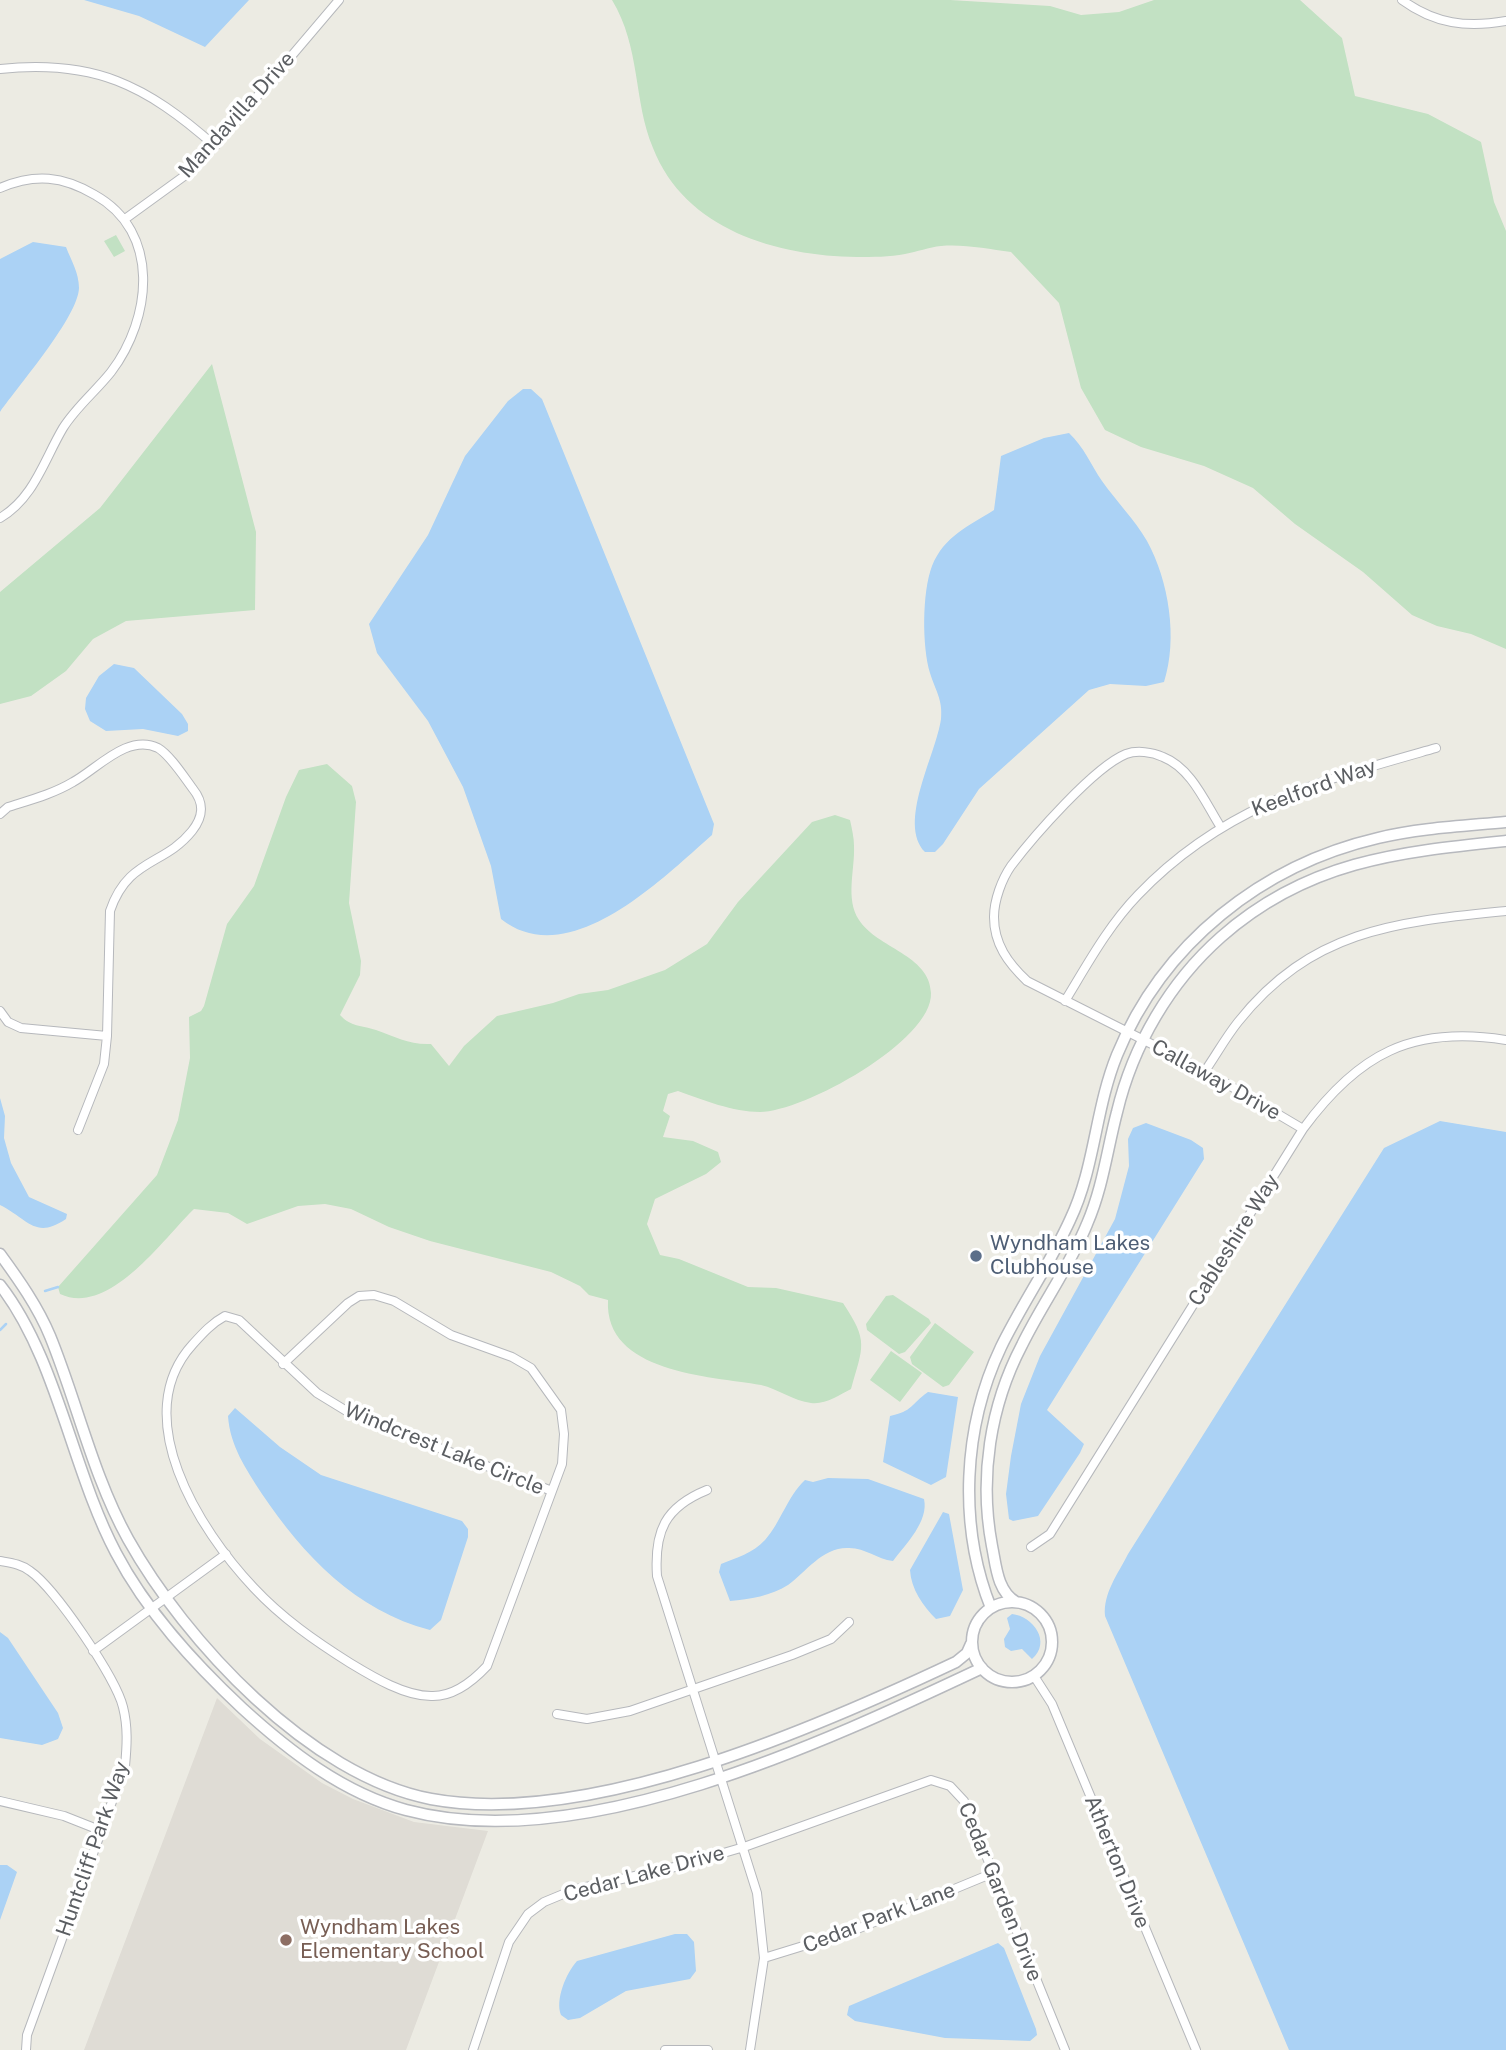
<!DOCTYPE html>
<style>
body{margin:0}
canvas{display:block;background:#ecebe3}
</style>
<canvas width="1506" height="2050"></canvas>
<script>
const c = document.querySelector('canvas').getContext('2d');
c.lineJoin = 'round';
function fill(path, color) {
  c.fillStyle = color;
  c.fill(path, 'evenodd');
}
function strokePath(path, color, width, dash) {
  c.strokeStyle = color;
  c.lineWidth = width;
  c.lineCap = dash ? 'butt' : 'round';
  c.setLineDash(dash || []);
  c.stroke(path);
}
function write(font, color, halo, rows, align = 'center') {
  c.font = font + ' "Public Sans",sans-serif';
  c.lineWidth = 7;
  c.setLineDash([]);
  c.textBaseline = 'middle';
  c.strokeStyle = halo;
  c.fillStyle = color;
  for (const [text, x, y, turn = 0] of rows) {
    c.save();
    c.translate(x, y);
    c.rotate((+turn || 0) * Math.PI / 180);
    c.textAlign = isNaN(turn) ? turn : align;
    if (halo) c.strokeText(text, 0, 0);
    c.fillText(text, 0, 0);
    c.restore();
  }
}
const education = new Path2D(`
 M217,1698L260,1739L322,1783L353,1799L414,1822L488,1831L406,2050H84Z`);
const green = new Path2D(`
 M612,0H950L1050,6L1081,15L1119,12L1154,0H1300L1342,38L1355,96L1428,114L1481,142L1494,202L1506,231V649L1471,634L1437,626L1412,615L1363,572L1295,524L1253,488L1204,466L1141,447L1105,430L1081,388L1059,303L1011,252C988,249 964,244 941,246C929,247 917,252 905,254C890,257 872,257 857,257C777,256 685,230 653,148C633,100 641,48 612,0Z
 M116,235L125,251L114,257L104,241Z
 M212,364L256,532L255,610L126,621L93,639L66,671L31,696L0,704V592L100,508Z
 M327,764L352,786L356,802L349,903L361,961L360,975L340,1015C351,1027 361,1025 376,1030C396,1037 409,1045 431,1044L449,1066L464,1046L497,1016L553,1003L579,994L608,990L665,970L707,944L738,902L812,822L835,815L850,820C852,829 854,838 854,846C855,870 845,899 859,920C877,948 930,955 931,993C933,1041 803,1112 760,1112C733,1112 703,1100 678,1091L668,1094L663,1111L670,1116L663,1137L693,1141L718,1152L721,1162L706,1174L655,1199L647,1224L660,1255L679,1259L748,1287L776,1288L843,1303C869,1342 863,1346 851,1389C839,1395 825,1405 811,1403C794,1401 778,1389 761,1385C709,1376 604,1373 608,1300L589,1295L580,1286L551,1272L430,1241L389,1227L351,1209L325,1204L298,1206L247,1224L228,1213L194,1209C163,1239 109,1317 60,1294L58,1287L157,1175L178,1120L190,1058L189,1017L201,1011L204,1006L227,924L254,886L286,797L299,770Z
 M893,1295L929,1319L931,1323L905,1352L899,1354L867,1330L866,1324L886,1296Z
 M935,1323L974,1352L949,1385L943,1387L912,1364L910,1357Z
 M891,1351L922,1373L900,1402L870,1380Z`);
const water = new Path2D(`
 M84,0H249L205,47L139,16Z
 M33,242L66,247C71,260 79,273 79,288C78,317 19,385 0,412V259Z
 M523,389H531L542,399L714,824L712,835C663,878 569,973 501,919L491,866L463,787L428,721L377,653L369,624L428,535L465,456L508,401Z
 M1069,433C1084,447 1091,465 1102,481C1116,501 1135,520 1147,541C1169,581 1178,639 1164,682L1146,686L1110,684L1089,690L979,789L943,844L935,852H925C897,823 936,755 941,719C943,699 935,690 930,673C922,647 922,592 932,566C944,536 969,526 994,510L1001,456L1044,438Z
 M114,664L134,668L182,714L188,724V731L178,736L143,729L106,731L90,721L85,709L86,698L99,676Z
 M0,1098L5,1116L4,1138L11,1163L29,1197L67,1214L66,1219C35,1240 28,1219 0,1205Z
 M1440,1121L1506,1132V2050H1289L1105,1616C1103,1593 1118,1574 1128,1554L1384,1148Z
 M1146,1123L1191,1140L1203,1148L1204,1159L1047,1410L1084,1444L1080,1453L1038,1516L1013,1521L1009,1519L1006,1494L1011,1456L1021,1404L1040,1356L1115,1219L1129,1166L1128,1139L1133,1128Z
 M928,1392L958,1397L946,1477L931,1485L883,1462L890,1416C913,1411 910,1405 928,1392Z
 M235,1408L280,1447L321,1475L462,1521L468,1529V1537L441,1620L430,1630C356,1611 303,1555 262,1494C246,1469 230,1446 228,1416Z
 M828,1478L868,1479L924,1499C929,1521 906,1544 893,1561C876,1559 865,1547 847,1548C822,1548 806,1572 788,1585C771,1596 750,1599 730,1601L719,1572L721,1564C736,1558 753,1553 765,1540C781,1522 787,1497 805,1480L813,1482Z
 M943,1512L949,1514L963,1590L950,1616L936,1619C923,1606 911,1589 910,1570Z
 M1012,1614C1033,1616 1052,1642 1032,1659L1022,1649L1011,1651L1005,1647L1004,1639L1010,1629L1007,1618Z
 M0,1632L8,1638L58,1713L63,1728L58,1739L42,1745L0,1738Z
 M0,1865H7L17,1872L0,1920Z
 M675,1934H687L694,1942L696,1971L690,1979L626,1991L580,2018L568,2020L561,2015C555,2000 566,1973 577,1961Z
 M998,1943L1004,1948L1036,2029L1037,2035L1030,2041L945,2038L855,2021L847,2015L849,2006Z`);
const stream = new Path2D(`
 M45,1291L58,1287
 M0,1330L6,1324`);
const street = new Path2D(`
 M1402,0C1435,24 1467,28 1506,21
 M0,69C94,59 146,85 215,146
 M0,188C35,173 63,176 95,195C161,232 152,318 111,372C96,391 76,407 63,428C44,460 34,498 0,518
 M125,219L187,174L215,146L339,0
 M0,814L8,807C30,800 53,794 73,782C97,769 128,733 158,748C170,755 184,777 193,789C205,804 203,817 192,831C164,866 128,858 110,911L107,1036L21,1028L8,1022L0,1011
 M1220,826C1205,802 1191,768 1163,757C1152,752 1137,750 1126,754C1094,767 1033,837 1011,866C1002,879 994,900 994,917C994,944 1008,963 1027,981L1205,1071L1303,1129
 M1065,1001C1087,965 1108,926 1138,895C1224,805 1320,781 1436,748
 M1205,1071C1216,1055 1226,1037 1238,1022C1312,929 1397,922 1506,911
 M78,1130L104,1064L107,1036
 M283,1364L348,1303L359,1296L374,1295L394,1301L451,1335L512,1357L531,1368L561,1410L564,1434L562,1464L487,1666C473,1681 455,1696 433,1696C406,1697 373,1677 350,1663C315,1641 282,1618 254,1588C199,1530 127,1416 193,1344C203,1333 212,1323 225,1316L239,1320L317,1393L353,1415L552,1491
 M707,1490C665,1507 654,1531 657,1576L757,1893L764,1958L750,2050
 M1031,1547L1050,1534L1303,1129C1358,1054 1412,1025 1506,1040
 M0,1561C11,1563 21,1564 30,1571C55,1588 116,1678 123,1707C128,1727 127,1745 125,1766L27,2035L26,2050
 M93,1651L226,1554
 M1034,1676L1052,1704L1196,2050
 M557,1714L587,1719L630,1711L792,1655L831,1639L849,1622
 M0,1801L64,1816L102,1831
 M764,1958L855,1930L993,1873
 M473,2050L509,1942L528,1914L544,1902L573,1890L679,1866L744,1847L931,1780L950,1786L964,1801L1065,2050
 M665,2050H708`);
const secondary = new Path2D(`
 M0,1254C19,1280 38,1307 50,1336C77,1402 93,1476 128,1539C185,1641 310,1776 431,1799C588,1828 814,1729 956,1662L967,1653L971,1644
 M0,1285C57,1358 72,1470 116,1553C147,1612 194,1663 242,1708C289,1751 343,1793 406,1810C581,1857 825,1742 982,1668
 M972 1642a40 40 0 1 1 80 0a40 40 0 1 1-80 0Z
 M1016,1602C997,1591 996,1565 992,1546C979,1478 990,1406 1022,1345C1042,1304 1070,1266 1087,1224C1103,1187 1107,1150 1117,1112C1133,1045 1170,982 1221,937C1307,861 1398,852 1506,841
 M991,1608C958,1525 963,1427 1001,1347C1022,1304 1050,1264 1070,1220C1095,1168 1095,1109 1117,1055C1163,943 1262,865 1378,838C1420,828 1464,826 1506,822`);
const markers = [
 [976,1256,7,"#5c6f8a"],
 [286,1940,7,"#8d6e63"]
];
const streetNames = [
 ["Mandavilla Drive",237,115,-48],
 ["Keelford Way",1314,788,-20],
 ["Callaway Drive",1216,1080,29],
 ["Cableshire Way",1234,1240,-58],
 ["Windcrest Lake Circle",444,1449,22],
 ["Huntcliff Park Way",93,1849,-71],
 ["Atherton Drive",1117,1862,68],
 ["Cedar Lake Drive",644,1874,-15],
 ["Cedar Garden Drive",1000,1892,68],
 ["Cedar Park Lane",879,1918,-21]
];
const serviceNames = [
 ["Wyndham Lakes",990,1244],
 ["Clubhouse",990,1268]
];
const educationNames = [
 ["Wyndham Lakes",300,1928],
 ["Elementary School",300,1952]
];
fill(education, '#dfdcd5');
fill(green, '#c2e1c3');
fill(water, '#abd2f5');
strokePath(stream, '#abd2f5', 2.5);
strokePath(street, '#b6b8bc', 10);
strokePath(secondary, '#b7b9be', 13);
strokePath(street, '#fff', 8);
strokePath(secondary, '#fff', 10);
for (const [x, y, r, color] of markers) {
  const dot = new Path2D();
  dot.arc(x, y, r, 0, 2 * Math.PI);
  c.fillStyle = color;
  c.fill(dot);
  strokePath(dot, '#fff', 2.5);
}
write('21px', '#5b5e62', '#fff', streetNames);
write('21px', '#4e5e75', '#fff', serviceNames, 'left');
write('21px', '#785e54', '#fff', educationNames, 'left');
</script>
